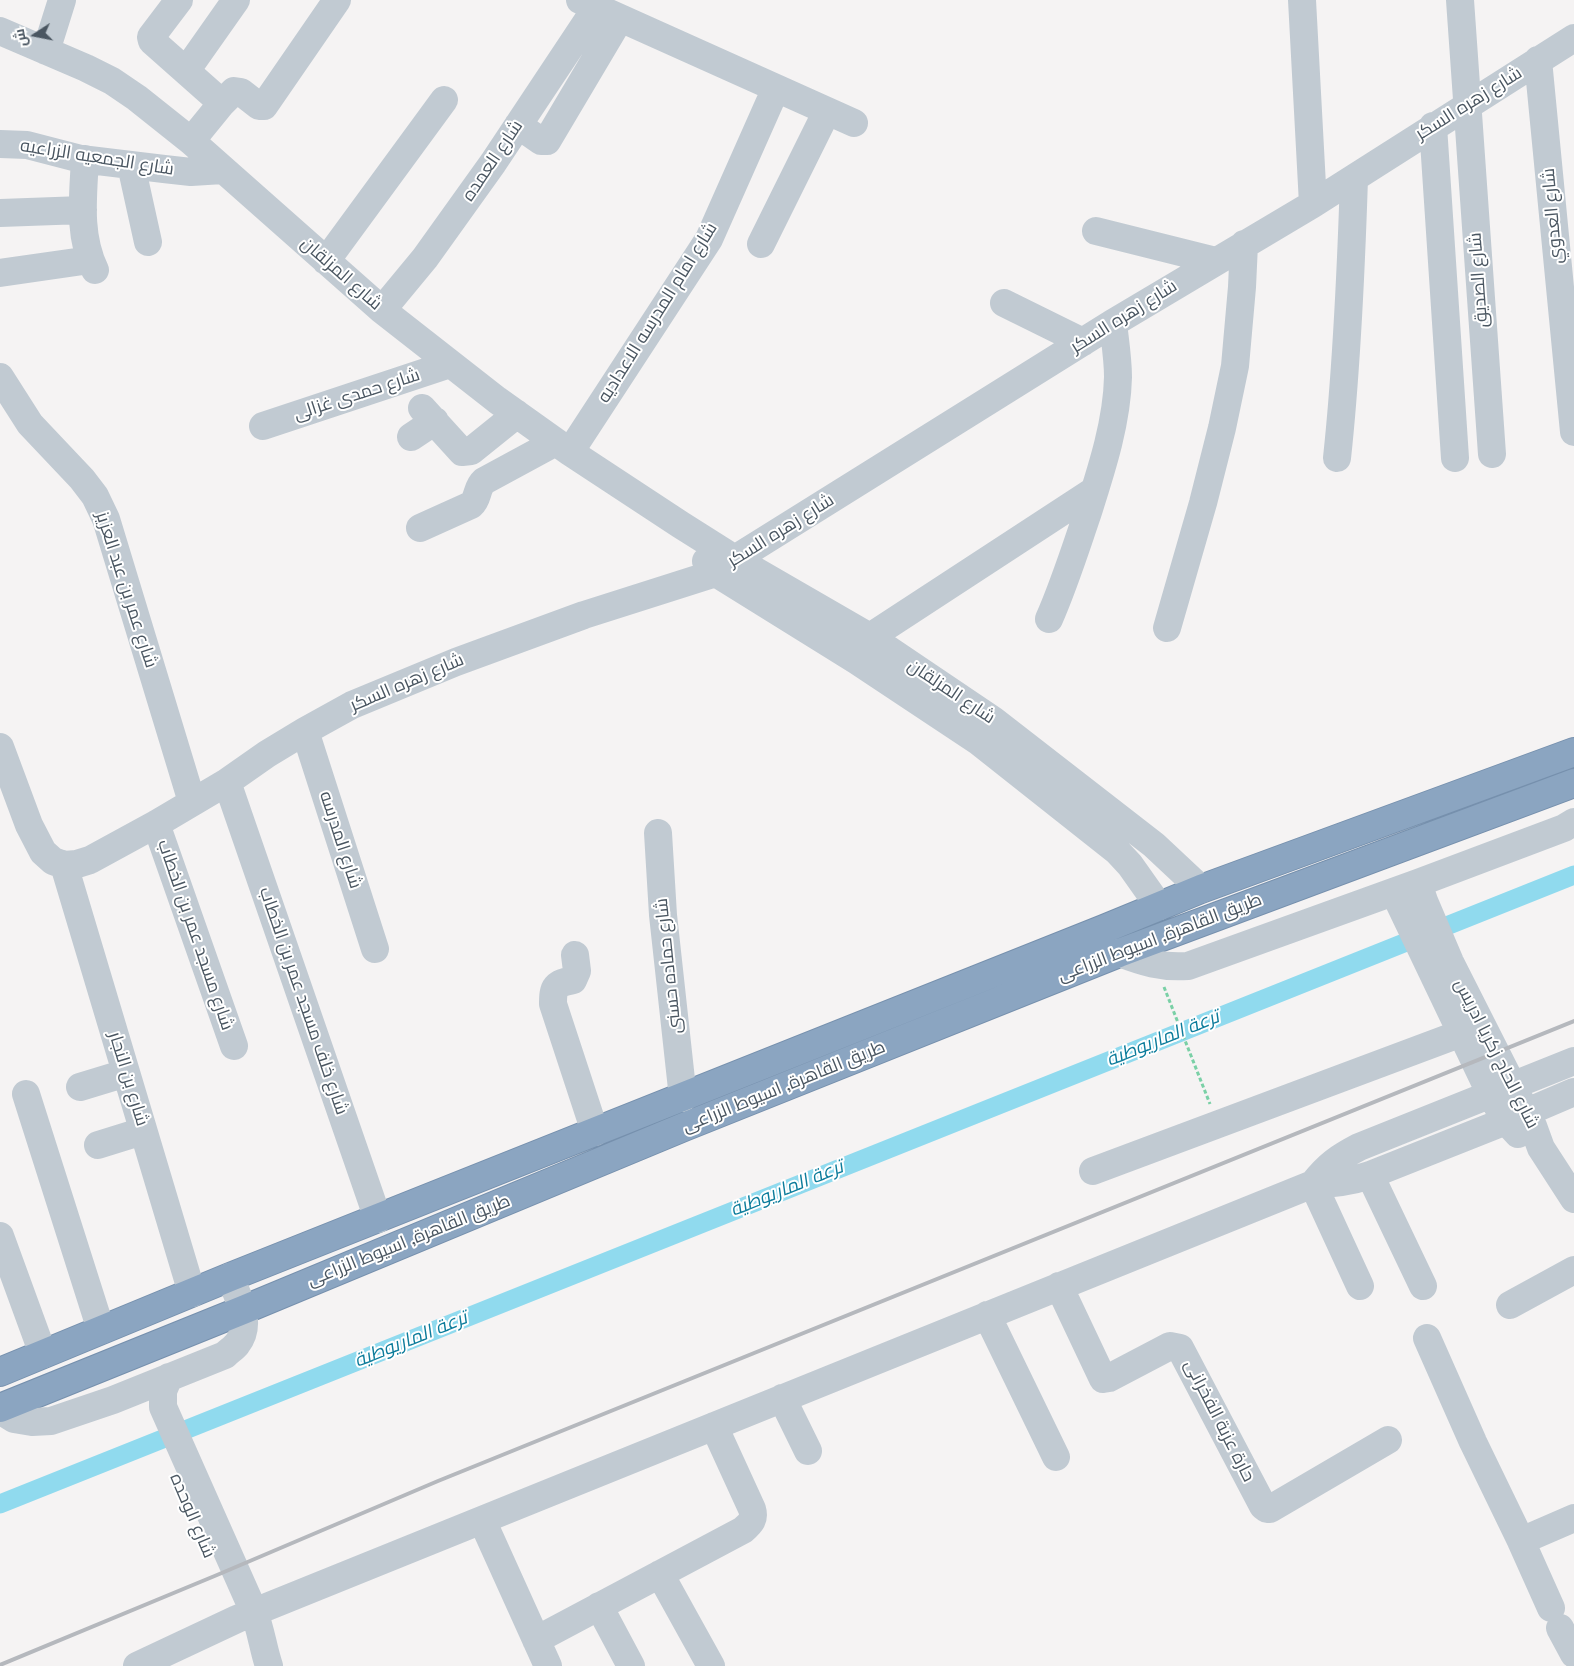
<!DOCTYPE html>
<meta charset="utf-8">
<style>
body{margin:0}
#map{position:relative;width:1574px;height:1666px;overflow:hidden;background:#f5f3f3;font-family:"Space Grotesk",Cairo,sans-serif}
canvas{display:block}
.north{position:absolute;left:10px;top:10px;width:50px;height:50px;-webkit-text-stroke:4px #fff;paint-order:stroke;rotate:259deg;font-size:14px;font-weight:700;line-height:20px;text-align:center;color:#4a5661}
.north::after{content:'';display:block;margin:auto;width:18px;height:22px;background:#4a5661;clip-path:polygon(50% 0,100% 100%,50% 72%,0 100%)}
</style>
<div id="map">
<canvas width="1574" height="1666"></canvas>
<div class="north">ش</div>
</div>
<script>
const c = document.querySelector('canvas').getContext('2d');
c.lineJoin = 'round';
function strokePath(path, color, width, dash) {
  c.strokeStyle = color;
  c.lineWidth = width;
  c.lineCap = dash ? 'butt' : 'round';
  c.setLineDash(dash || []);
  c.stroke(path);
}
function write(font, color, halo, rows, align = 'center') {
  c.font = font + ' "Space Grotesk",Cairo,sans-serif';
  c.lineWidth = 4;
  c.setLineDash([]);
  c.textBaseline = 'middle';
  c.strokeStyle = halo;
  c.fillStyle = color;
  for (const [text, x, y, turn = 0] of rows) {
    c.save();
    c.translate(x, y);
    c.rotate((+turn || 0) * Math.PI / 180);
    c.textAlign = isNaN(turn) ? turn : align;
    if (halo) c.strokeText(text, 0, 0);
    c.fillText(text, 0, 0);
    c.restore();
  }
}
const canal = new Path2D(`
 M0,1504L1574,875`);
const path = new Path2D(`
 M1164,987L1210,1104`);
const minor = new Path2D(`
 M179,0L151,37L152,41L222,103
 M580,0L854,123
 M1302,0L1313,204
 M1460,0L1492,454
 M0,31L86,68L112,81L137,98L191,141L382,310L497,400L570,452L681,525L735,559L870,637L993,720L1154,845L1201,889
 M46,51L62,0
 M1538,60L1574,432
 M186,71L236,0
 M518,125L541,141H547L620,18
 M1433,126L1455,458
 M191,141L222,103L234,91L241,92L259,106H264L337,0
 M0,144L27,145L81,159L164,169L191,172L223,170
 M85,159C83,197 78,235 95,270
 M131,165L148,242
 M0,213L83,210
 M1096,231L1216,261
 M761,244L827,111
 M326,261L444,100
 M0,273L90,260
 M1004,303L1083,342
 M382,310L425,258L493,163L596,8
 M0,377L30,424L82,479L95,496L106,519L192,802
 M422,408L462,452L471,451L517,414
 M263,426L450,364
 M411,437L435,421
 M570,452L709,239L776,88
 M1337,458C1347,365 1351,272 1354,178
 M420,528L471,505C479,498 476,488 484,481L556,442
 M706,561L716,573L856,660L978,741L1117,851L1130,865L1159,906
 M1049,619C1064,585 1075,550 1087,515C1101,471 1117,423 1118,377C1118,359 1115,341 1113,323
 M1167,628L1203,503L1222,428L1235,366L1242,287L1244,244
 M862,651L870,637L1095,490
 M305,731L375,949
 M0,747L29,825L43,852L53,861L64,865L77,864L90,860L156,824L227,782L267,754L305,731L352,705L456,662L584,615L716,573L735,559L1113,323L1313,204L1574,38
 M227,782L378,1219
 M156,824L234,1046
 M658,833L663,915L683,1098
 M64,865L192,1293
 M1418,883L1424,901L1450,962L1533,1126L1541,1148L1574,1199
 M1394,892L1491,1095L1506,1121L1518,1134
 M1119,953C1143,962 1161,968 1188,966L1418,883L1564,828L1574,822
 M575,955L577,971L573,980C555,984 553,986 553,1004L595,1132
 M80,1087L126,1073
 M26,1094L101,1330
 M98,1145L143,1131
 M1093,1171L1462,1033
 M1370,1175L1423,1286
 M1313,1184C1328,1165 1338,1158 1359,1147L1574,1061
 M1313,1184L1360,1286
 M0,1236L43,1354
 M1059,1286L1103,1379L1109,1378L1170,1346L1180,1348L1263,1506L1267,1509H1270L1388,1440
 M1510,1305L1574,1270
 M987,1315L1056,1457
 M1427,1338L1473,1442L1521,1541L1551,1608
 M169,1377L163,1391V1407L254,1612C261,1630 263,1648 269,1666
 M782,1398L808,1451
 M0,1410L14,1419L32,1422L51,1421L113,1400L225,1355C229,1351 234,1348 237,1344C253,1324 238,1297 230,1277
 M482,1520L548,1666
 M1521,1541L1574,1518
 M660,1574L711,1666
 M599,1606L631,1666
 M1560,1628L1574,1654
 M536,1640L743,1530C751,1523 755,1519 752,1509L714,1426
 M137,1666L237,1619L1313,1184C1334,1184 1350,1182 1370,1175L1506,1121L1574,1092`);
const highway = new Path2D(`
 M0,1372L230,1277L1104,929L1201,889L1574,752
 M0,1408L243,1310L684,1127L1119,953L1574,783`);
const rail = new Path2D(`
 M0,1665L217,1575L438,1481L1574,1021`);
const streetNames = [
 ["شارع زهره السكر",1469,104,-32],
 ["شارع الجمعيه الزراعيه",97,158,9],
 ["شارع العمده",493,161,-56],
 ["شارع العدوي",1553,216,-95],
 ["شارع المزلقان",341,274,41],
 ["شارع الصديق",1479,280,-94],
 ["شارع امام المدرسه الاعداديه",658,313,-58],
 ["شارع زهره السكر",1124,317,-32],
 ["شارع حمدى غزالى",357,395,-18],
 ["شارع زهره السكر",781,531,-32],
 ["شارع عمر بن عبد العزيز",126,590,72],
 ["شارع زهره السكر",407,683,-23],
 ["شارع المزلقان",951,692,34],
 ["شارع المدرسه",340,840,72],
 ["شارع مسجد عمر بن الخطاب",195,935,71],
 ["طريق القاهرة, اسيوط الزراعى",1160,938,-21],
 ["شارع حماده حسنى",669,966,-96],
 ["شارع خلف مسجد عمر بن الخطاب",303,1001,71],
 ["شارع الحاج زكريا ادريس",1496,1054,63],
 ["شارع بن النجار",128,1079,73],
 ["طريق القاهرة, اسيوط الزراعى",784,1087,-22],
 ["طريق القاهرة, اسيوط الزراعى",409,1241,-22],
 ["حارة عزبة الفخرانى",1219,1421,63],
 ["شارع الوحده",192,1516,67]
];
const waterNames = [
 ["ترعة الماريوطية",1163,1039,-22],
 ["ترعة الماريوطية",787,1189,-22],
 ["ترعة الماريوطية",411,1340,-22]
];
strokePath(canal, '#90daee', 19);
strokePath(highway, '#7690ad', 30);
strokePath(path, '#7ad0a6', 3, [4, 2.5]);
strokePath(minor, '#c1cad2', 28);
strokePath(highway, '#8ba5c1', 28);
strokePath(rail, '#b5b8bd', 4);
write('18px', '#4a5661', '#fff', streetNames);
write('italic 19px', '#0c7c9b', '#fff', waterNames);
</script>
